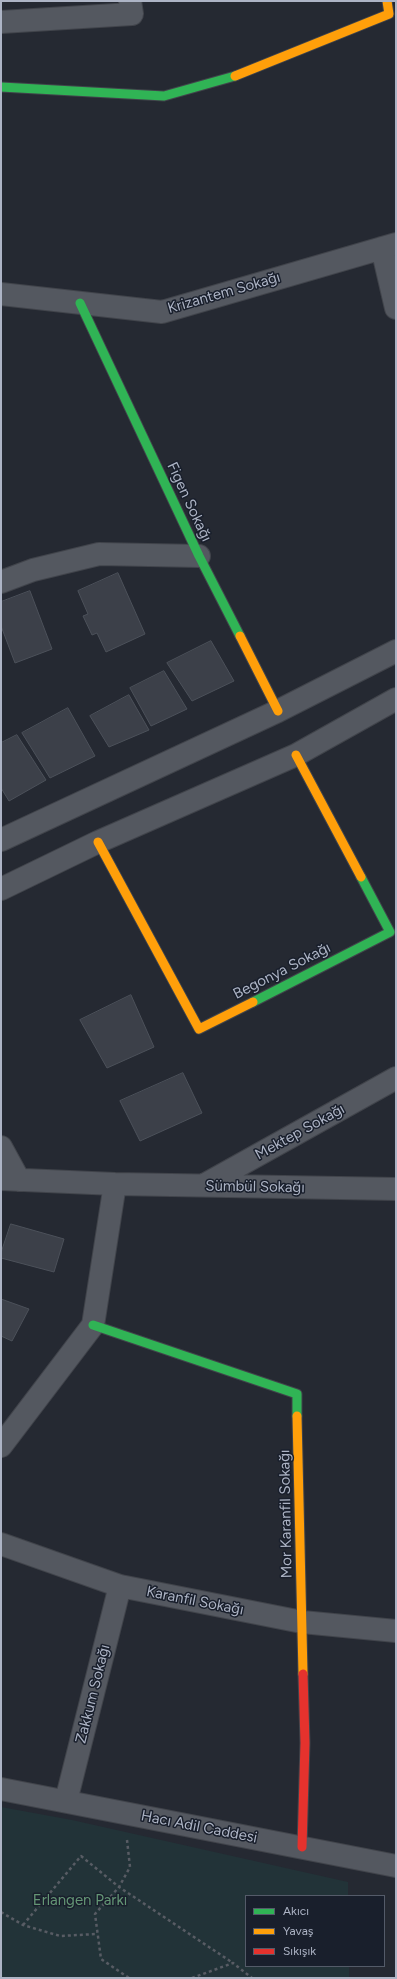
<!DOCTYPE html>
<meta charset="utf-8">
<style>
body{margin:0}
#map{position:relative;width:397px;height:1979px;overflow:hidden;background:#252932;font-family:Figtree,sans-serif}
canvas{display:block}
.frame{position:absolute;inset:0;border:2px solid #adb4c5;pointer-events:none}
.legend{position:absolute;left:245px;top:1895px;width:140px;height:72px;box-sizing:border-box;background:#191f2c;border:1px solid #545b69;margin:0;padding:5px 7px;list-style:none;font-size:12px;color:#adb4c5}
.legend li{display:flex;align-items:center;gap:8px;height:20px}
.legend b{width:20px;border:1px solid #545b69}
</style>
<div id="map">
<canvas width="397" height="1979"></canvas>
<div class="frame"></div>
<ul class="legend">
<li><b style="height:5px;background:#30b455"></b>Akıcı</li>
<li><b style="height:5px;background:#ff9f0a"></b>Yavaş</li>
<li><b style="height:5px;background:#e5322d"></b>Sıkışık</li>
</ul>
</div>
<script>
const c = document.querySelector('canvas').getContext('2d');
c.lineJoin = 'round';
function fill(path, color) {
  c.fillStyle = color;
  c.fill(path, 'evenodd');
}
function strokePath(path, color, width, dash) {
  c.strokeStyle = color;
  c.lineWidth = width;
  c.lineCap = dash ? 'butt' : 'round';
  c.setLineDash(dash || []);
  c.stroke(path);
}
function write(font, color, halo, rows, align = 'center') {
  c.font = font + ' Figtree,sans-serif';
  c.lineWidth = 3;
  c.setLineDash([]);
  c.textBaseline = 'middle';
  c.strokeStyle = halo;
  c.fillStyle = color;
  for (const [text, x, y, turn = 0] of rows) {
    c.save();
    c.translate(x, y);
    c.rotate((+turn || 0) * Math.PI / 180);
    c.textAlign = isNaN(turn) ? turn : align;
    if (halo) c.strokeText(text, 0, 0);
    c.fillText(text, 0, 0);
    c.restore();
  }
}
const green = new Path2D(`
 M1,1807L72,1820L348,1882V1896H246V1966H349V1978H1Z`);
const building = new Path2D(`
 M118,573L145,634L106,652L97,633L92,635L83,616L88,614L78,591Z
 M30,591L52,649L15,663L1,626V602Z
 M211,641L234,681L192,701L167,663Z
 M164,671L187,709L151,726L130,688Z
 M129,695L149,730L109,747L90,716Z
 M68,708L95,756L50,778L22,733Z
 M17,735L46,780L9,801L1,788V743Z
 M131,995L154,1047L107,1068L80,1020Z
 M183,1073L202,1113L140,1141L120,1101Z
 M11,1224L64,1239L54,1272L1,1258V1253Z
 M1,1299L29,1309L12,1341L1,1336Z`);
const path = new Path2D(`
 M127,1840L130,1867L119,1887L95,1914L101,1959L129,1978
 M1,1912L23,1925L60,1936L97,1934
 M23,1925L81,1856L119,1887L233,1963
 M192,1978L233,1963L252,1978`);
const street = new Path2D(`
 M1,22L132,14L130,1
 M382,248L396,308
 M1,294L162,312L396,244
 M1,582L33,570L99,554L199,556
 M1,840L278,711L396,651
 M1,889L98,842L296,755L396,699
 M1,1147L19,1180
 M1,1179L115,1184L396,1189
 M204,1185L396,1078
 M1,1446L93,1325L115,1184
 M1,1544L120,1586L302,1622L396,1631
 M1,1789L396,1866
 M66,1801L120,1586`);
const fast = new Path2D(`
 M1,87L164,96L235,76
 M80,303L199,556L240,636
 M253,1002L390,932L361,877
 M93,1325L297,1394V1416`);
const slow = new Path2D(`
 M235,76L389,14L387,1
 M240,636L278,711
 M296,755L361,877
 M98,842L199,1029L253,1002
 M297,1416L303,1674`);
const jam = new Path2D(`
 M302,1847L305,1743L303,1674`);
const streetNames = [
 ["Krizantem Sokağı",224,293,-16],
 ["Figen Sokağı",189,502,65],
 ["Begonya Sokağı",282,971,-27],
 ["Mektep Sokağı",300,1132,-29],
 ["Sümbül Sokağı",255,1187,1],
 ["Mor Karanfil Sokağı",286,1514,-91],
 ["Karanfil Sokağı",195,1601,11],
 ["Zakkum Sokağı",93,1694,-76],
 ["Hacı Adil Caddesi",199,1827,11]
];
const parkNames = [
 ["Erlangen Parkı",80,1901]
];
fill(green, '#223338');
fill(building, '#3c4049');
strokePath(building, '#4c515a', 1);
strokePath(street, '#41444b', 24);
strokePath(fast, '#41444b', 11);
strokePath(slow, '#41444b', 11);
strokePath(jam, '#41444b', 11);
strokePath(path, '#585c64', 2.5, [3, 3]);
strokePath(street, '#545860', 22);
strokePath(fast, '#30b455', 9);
strokePath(slow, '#ff9f0a', 9);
strokePath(jam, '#e5322d', 9);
write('15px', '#adb4c5', '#191f2c', streetNames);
write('15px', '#649675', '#191f2c', parkNames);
</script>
